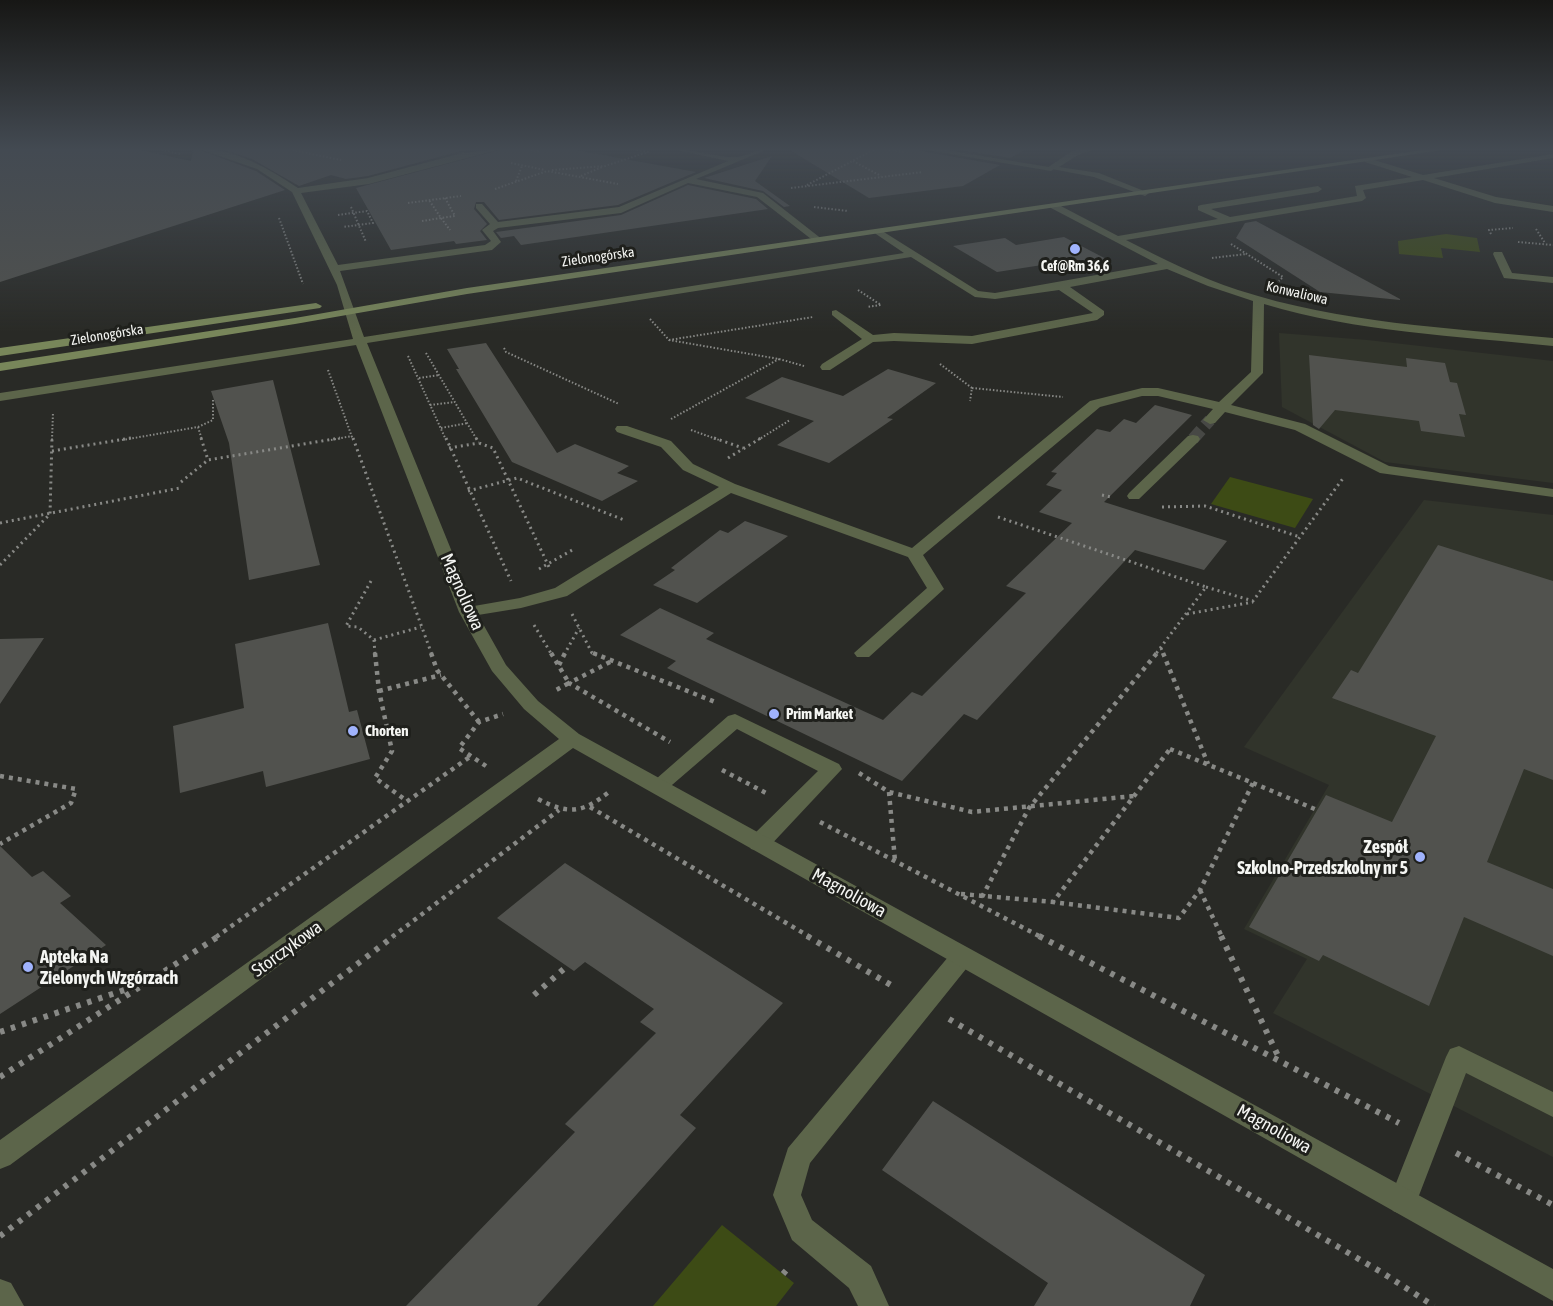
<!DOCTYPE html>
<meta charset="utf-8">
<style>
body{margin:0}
canvas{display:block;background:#292a26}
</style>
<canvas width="1553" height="1306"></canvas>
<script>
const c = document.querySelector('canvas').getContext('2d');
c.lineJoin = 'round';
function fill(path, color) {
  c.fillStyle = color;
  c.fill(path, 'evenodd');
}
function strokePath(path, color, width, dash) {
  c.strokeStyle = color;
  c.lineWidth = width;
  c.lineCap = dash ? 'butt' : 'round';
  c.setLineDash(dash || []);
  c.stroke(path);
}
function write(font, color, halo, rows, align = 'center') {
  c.font = font + ' "Asap Condensed",sans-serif';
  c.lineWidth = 6;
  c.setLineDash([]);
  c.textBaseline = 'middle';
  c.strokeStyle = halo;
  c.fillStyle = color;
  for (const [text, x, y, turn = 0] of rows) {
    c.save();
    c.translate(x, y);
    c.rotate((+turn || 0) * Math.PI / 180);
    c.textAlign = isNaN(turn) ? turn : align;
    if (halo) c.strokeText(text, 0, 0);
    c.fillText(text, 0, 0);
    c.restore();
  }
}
const built = new Path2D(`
 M1279,333L1367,340L1553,361V483L1385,462L1282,407Z
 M1424,500L1553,515V1157L1273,1013L1307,959L1244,929L1329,785L1244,747Z`);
const green = new Path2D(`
 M1446,234L1477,238L1480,252L1441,248L1443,258L1399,254L1398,241Z
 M1230,477L1313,499L1295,528L1211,504Z
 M722,1225L794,1283L776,1306H653Z`);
const building = new Path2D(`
 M0,149H136L191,161L193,149H197L256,171L285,190L0,282Z
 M221,149H480L461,151L368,176L346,179L331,175L299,186L252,159Z
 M503,149H570L696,172L618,205L499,220L484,202H476L474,209L487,224L480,231L487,240L456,244L454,241L391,250L356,188Z
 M788,149H919L921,151L1000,165L963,186L869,198Z
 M953,149H1026L1010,158Z
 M772,156L755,181L790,206L784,207L763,191L704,178Z
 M688,185L756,199L768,209L521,245L514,236L501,238L496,232L621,215Z
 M1256,221L1400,299V300L1320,292L1236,238L1245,223Z
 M1064,237L1112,262L1054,271L1042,265L997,272L953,246L1005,238L1016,245Z
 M486,343L557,453L575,444L629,466L617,473L638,481L602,501L512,462L456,369H459L447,349Z
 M1309,355L1407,367L1406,358L1445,363L1450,382L1457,383L1466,415L1459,414L1465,437L1421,431L1419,421L1335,410L1319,429L1313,425Z
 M888,369L936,383L887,418L893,419L829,463L777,445L814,421L745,398L782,377L843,396Z
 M273,380L320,565L249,580L229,443L211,391Z
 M1155,405L1192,415L1104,502L1227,541L1204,570L1135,550L977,720L964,714L902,781L667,668L676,661L620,635L660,608L714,633L706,639L883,720L912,692L922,696L1026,593L1006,586L1072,523L1039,512L1062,490L1046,485L1057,473L1051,472L1097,429L1110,432L1124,419L1136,423Z
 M745,521L788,536L697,603L653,585L675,570L671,568L720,530L728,533Z
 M1438,545L1553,581V780L1524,769L1487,862L1553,889V956L1464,917L1429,1006L1323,955L1319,961L1249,927L1326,795L1392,822L1436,736L1332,698L1351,670L1358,673Z
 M328,623L349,712L357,710L370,759L266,787L263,771L180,793L173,726L244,708L235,644Z
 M44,638L0,704V639Z
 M0,846L32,877L43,871L71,896L60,903L106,945L0,1014Z
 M565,863L783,1003L680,1115L696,1128L537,1306H406L575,1132L565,1124L656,1033L640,1022L654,1009L585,962L574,971L497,918Z
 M933,1101L1205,1275L1190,1306H1034L1048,1283L882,1170Z`);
const streetTunnel = new Path2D(`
 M1193,439L1210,420`);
const pathFar3 = new Path2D(`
 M158,149L180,154
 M527,149L541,152
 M885,149L904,152
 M292,150L341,160
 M853,161L881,176
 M511,163L545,170
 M552,170L605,166L648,152L633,149
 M581,176L602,167
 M516,181L522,166
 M807,185L875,149
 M791,188L923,172
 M495,189L547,171L618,184
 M445,198L455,216L441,218L450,230
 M408,203L461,196
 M351,207L366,242
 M814,207L848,211
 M338,215L367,211L373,223L343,227
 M279,218L303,284
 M422,221L441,218L429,200
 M1536,229L1545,243
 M1491,234L1489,230L1513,228
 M1518,242L1553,245
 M1231,244L1283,277L1279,281
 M1212,258L1246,254
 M858,290L881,305L867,307
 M650,319L669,340L779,359L804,366
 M669,340L813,317
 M504,348L506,352L619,404
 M426,353L477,440
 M408,356L446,440
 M940,364L972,388L970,401
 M328,370L353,440
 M419,378L439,375
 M972,388L1063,397
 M430,405L455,402
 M671,419L779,359
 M198,427L213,420V399
 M441,428L468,423
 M691,430L719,440
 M52,440L53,412
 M122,440L198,427L202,440
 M331,440L352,436
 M758,440L790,420`);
const pathFar2 = new Path2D(`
 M201,438L208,460L340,438
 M353,438L432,655
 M446,438L511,581
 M476,438L479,443L493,448L549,567
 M714,438L743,448
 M449,448L479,443
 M52,451L131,438
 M728,458L761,438
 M181,482L208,460
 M468,491L517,478L624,520
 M1102,495L1111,497
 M1162,507L1205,506L1300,537
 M998,517L1206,587L1155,655
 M0,523L180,488
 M0,565L50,514L52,438
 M539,569L574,549
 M371,581L346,626L358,627L374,640L375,655
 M1206,587L1253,601L1344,477
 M572,614L592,653L597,655
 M1187,614L1253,602
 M534,625L552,655
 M374,640L421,627
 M1161,648L1164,655
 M564,655L579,628`);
const pathFar1 = new Path2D(`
 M375,653L379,691L392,751L375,778L407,801
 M431,653L437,670L479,722
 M551,653L569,683L556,690
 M593,653L715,702
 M1163,653L1208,764
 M610,662L569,683L670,742
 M559,665L565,653
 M379,691L441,675
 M1170,749L1253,783L1200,890L1179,918L1053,902Z
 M486,766L459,748L479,722L503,714
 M722,770L768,794
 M859,773L889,792L972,812L1134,796
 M0,776L76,789L71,803L0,844
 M1253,783L1317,810
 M889,792L895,861
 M538,799C569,815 582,813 609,792
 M590,807L810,937
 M820,822L1041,937
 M1200,890L1222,937
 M961,894L1053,902
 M982,897L1029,808L1157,653
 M216,937L471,756
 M392,937L559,810`);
const path = new Path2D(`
 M807,936L896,988
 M1039,936L1399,1123
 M1221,936L1280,1060
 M534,995L565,968
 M949,1019L1381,1272L1434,1306
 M0,1032L142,984
 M0,1077L219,936
 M1456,1153L1553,1205
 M0,1236L394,936
 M783,1274L790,1266`);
const lane = new Path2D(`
 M1082,149H1095L1078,155L1059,167L1099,173L1149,193L1145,196L1094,177L1047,168L1072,151Z
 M735,714L839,764L842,769L767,849L759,851L751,849L748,843L751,837L818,771L737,729L665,791L658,793L651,791L648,786L728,716Z
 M962,947L970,950L974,957L970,964L810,1163L801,1195L812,1220L871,1266L889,1306H858L849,1288L792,1240L773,1195L788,1148L954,950Z
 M1459,1046L1553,1092V1117L1466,1073L1413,1211L1403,1215L1393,1211L1389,1201L1446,1057L1450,1049Z
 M0,1279L11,1283L24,1306H0Z`);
const street = new Path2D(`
 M199,149C235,148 269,169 298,188L368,178L462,153L501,149L369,184L301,193L338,265L485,245L491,241L482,230L490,224L476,208V204H482L498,222L619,207L728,161L672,149C693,149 718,158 735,157C746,157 756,149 768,149L696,179L763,193L823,240L815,242L757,197L688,183L621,213L498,228L493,231L501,242L492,250L340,271L364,337L904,253L876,234L874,232L879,229L978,291L995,293L1158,264L1051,208V204H1057L1118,236L1218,219L1198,210V206L1201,205L1318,186L1322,189L1318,192L1211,209L1230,217L1357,196L1355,186L1412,177L1365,162L1364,160L1368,158L1423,175L1553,154V158L1434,178L1496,197L1553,206V212L1495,203L1423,180L1363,190L1366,198L1362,201L1126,240C1163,259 1199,277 1238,290C1340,323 1448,328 1553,338V346C1457,336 1357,332 1264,304L1263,373L1231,405L1305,424L1389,466L1553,489V497L1380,473L1295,430L1225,412L1215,423L1210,424L1203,420L1213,409L1158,396H1142L1100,407L923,555L944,589L869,657H857L854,653L927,588L908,557L731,493L567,596L521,608L478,615L506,665L538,701L579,734L1553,1269V1301L573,748L10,1165L0,1169V1140L559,739L524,709L492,671L459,612L356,345L0,401V393L353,339L337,285L292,192L257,169ZM911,257L975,297L995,299L1059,290L1093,313L972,336L894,333L873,335L836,310L832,311V315L862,339L822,364L820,367L822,370H830L873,342L894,341L972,344L1097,320L1104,315V311L1070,287L1167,269L1208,286L1253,301L1251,372L1219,402L1158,388H1142L1090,401L912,548L735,484L693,464L671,441L627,426H617L615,429L617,432L661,447L683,470L719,487L555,588L520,598L474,606L367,343Z
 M921,149H940L1055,168L1051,171Z
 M1494,252H1502L1512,273L1553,277V283L1504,278L1493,254Z
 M1193,435L1198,436L1200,439L1198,442L1139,499H1129L1127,496L1129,493L1188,436Z`);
const secondary = new Path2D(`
 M1429,149H1449L467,294L295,324L0,371V363L295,318L467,288Z
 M316,303L322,306L320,308L0,356V348Z`);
const markers = [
 [1075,249,6,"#a0b3fd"],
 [774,714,6,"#a0b3fd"],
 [353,731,6,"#a0b3fd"],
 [1420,857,6,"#a0b3fd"],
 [28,967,6,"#a0b3fd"]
];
const farStreetnames = [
 ["Zielonogórska",598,257,-8],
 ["Konwaliowa",1297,293,13],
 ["Zielonogórska",107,335,-9]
];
const farPoinames = [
 ["Cef@Rm 36,6",1075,267]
];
const poiNames = [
 ["Prim Market",786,714],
 ["Chorten",365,731]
];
const nearStreetnames = [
 ["Magnoliowa",462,592,66],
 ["Magnoliowa",849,893,29],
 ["Storczykowa",287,949,-36],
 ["Magnoliowa",1274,1129,29]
];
const nearPoinames = [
 ["Zespół",1408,847],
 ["Szkolno-Przedszkolny nr 5",1408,868],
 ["Apteka Na",40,957,"left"],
 ["Zielonych Wzgórzach",40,978,"left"]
];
fill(built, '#31342b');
fill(green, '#3d4b15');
fill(building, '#51524e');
strokePath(streetTunnel, '#474845', 12, [12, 6]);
strokePath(pathFar3, '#888986', 2, [1.5, 2]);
strokePath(pathFar2, '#888986', 3, [2, 4]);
strokePath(pathFar1, '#888986', 4.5, [4, 5]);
strokePath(path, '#888986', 6, [4.5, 7]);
fill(lane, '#5c654a');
fill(street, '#5c654a');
fill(secondary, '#78865a');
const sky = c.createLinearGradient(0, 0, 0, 332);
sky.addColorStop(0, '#171715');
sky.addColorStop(0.45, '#434a52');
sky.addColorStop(1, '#434a5200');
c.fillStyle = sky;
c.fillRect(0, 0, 1553, 332);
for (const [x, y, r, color] of markers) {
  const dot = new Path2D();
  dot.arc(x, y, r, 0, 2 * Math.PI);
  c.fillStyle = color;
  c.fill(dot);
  strokePath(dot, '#1f201c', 2);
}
write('14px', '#f4f5f2', '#1f201c', farStreetnames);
write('bold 14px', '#f4f5f2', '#1f201c', farPoinames);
write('bold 15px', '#f4f5f2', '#1f201c', poiNames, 'left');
write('18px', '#f4f5f2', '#1f201c', nearStreetnames);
write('bold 18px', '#f4f5f2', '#1f201c', nearPoinames, 'right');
</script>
